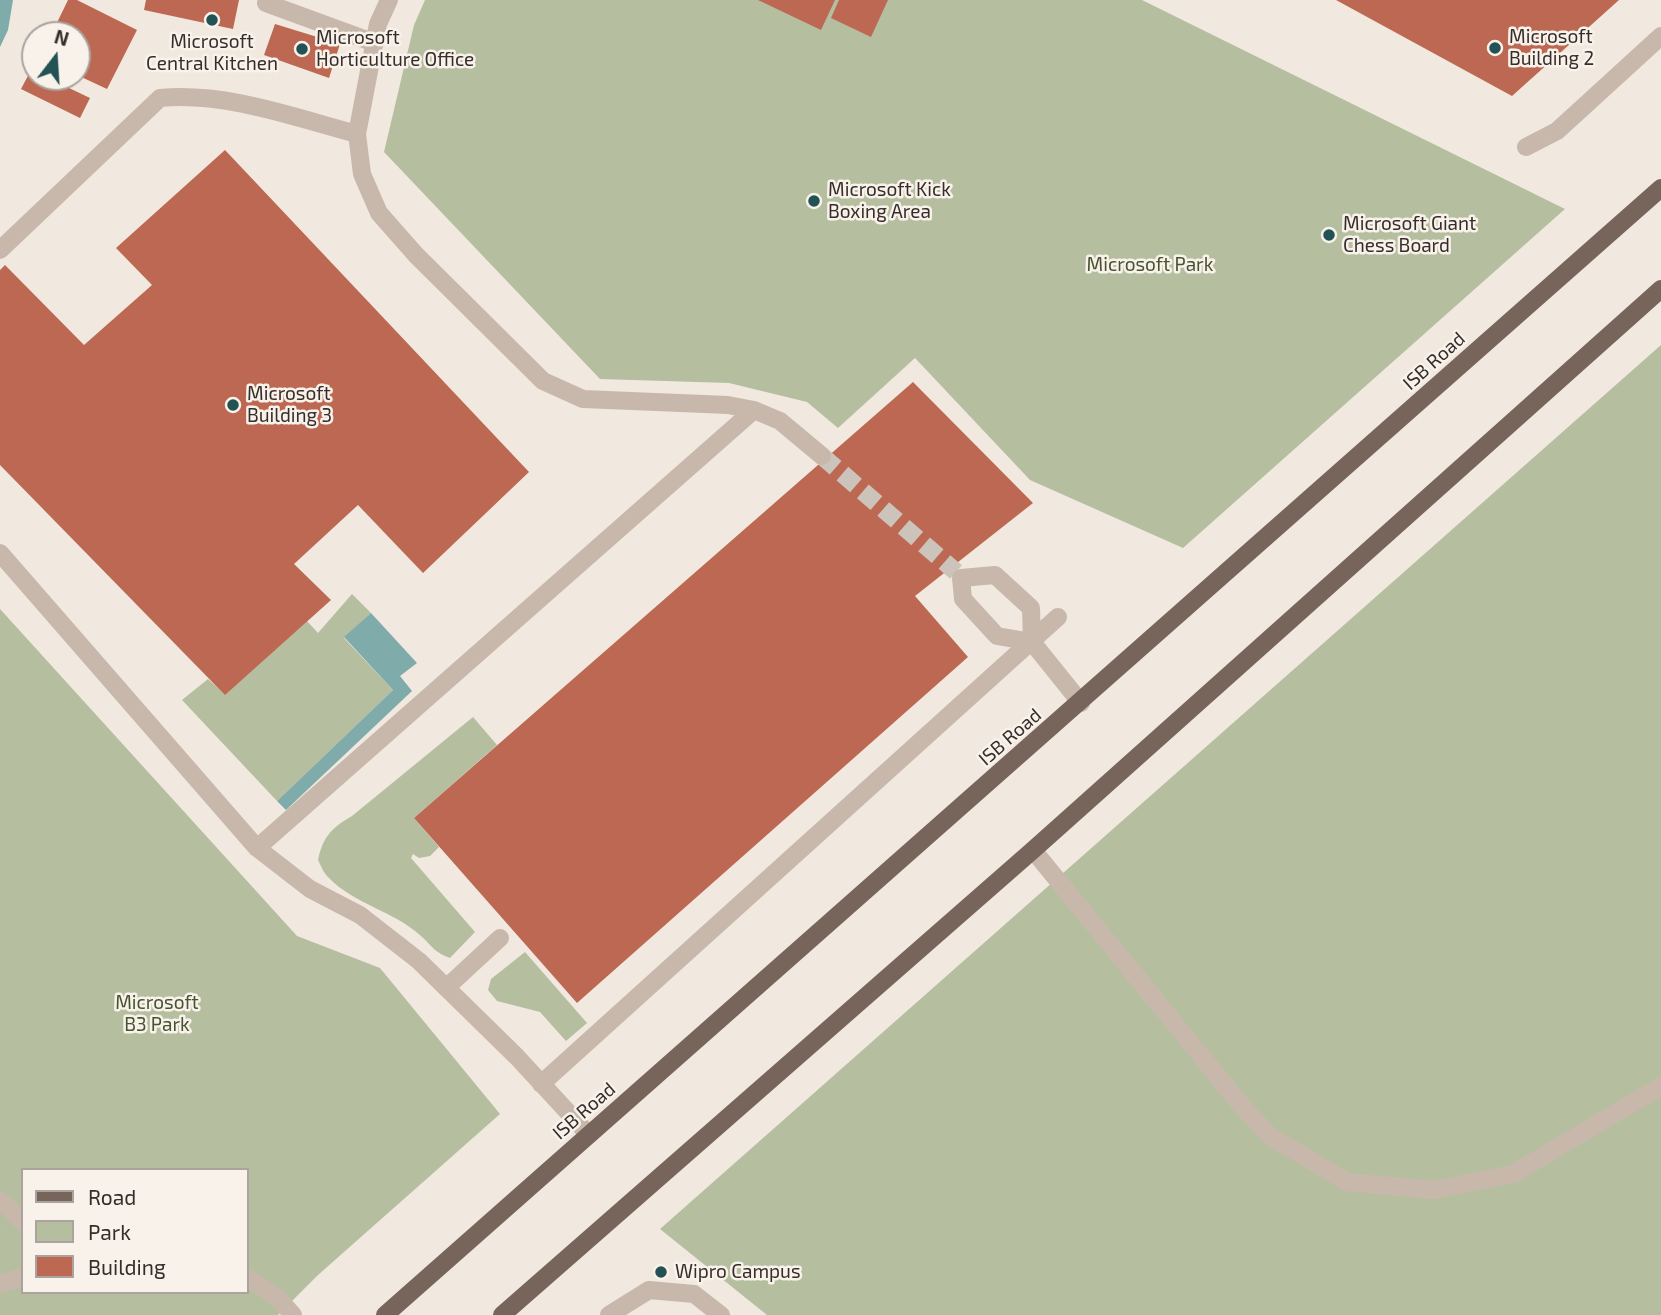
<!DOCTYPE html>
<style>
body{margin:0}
#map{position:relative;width:1661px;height:1315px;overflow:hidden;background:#f1e8df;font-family:"Exo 2",sans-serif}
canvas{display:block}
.legend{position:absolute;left:21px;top:1168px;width:228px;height:126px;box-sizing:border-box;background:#f8f2eb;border:2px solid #aaa39e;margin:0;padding:9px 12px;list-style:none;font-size:21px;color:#362d2a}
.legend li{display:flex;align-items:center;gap:14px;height:35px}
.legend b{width:35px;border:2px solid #aaa39e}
.north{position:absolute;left:21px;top:21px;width:70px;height:70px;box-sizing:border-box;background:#f8f2eb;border:2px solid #aaa39e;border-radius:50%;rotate:17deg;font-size:19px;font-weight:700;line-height:28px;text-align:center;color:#362d2a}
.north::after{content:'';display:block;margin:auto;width:24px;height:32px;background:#235254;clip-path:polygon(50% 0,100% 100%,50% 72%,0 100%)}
</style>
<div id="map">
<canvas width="1661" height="1315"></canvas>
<ul class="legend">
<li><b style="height:9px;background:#77655c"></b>Road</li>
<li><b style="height:19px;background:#b5bfa0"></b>Park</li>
<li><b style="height:19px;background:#bc6852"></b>Building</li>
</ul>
<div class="north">N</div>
</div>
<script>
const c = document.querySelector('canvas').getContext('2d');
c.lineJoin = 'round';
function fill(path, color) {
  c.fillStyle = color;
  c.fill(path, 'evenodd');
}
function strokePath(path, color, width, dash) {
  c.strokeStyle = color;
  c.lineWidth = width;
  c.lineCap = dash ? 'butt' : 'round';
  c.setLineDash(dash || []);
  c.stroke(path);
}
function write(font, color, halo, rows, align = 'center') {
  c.font = font + ' "Exo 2",sans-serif';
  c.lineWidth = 5;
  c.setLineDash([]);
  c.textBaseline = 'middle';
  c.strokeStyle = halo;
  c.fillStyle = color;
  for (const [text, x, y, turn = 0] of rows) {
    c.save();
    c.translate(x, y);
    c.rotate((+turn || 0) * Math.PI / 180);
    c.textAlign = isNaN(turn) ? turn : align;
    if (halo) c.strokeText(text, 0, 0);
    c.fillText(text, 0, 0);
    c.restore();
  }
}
const green = new Path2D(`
 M425,0H1142L1565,209L1183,548L1030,480L915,358L838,428L807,402L729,383L600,379L384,152L414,25Z
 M1661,345V1315H767L660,1229Z
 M352,594L371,613L344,638L393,690L277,801L182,700L208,679L225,694L307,621L318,633Z
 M0,609L297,936L380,968L500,1114L318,1275L278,1315H0ZM23,1170H247V1292H23Z
 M473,717L497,745L414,818L439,847L430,856L419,858L413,854L411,858L475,932L450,958C435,953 432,946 421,936C394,911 354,904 329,878C324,874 321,866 318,860C323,837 331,828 352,816Z
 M525,952L587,1023L566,1041L540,1012L497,1001L488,990L491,979Z`);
const water = new Path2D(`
 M0,0H13L8,30L0,47Z
 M371,613L417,663L400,676L412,691L286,810L277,801L393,690L344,637Z`);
const building = new Path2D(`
 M68,0H77L137,30L107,89L77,75V35H51Z
 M146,0H239L233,29L144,10Z
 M758,0H835L821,30Z
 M839,0H888L871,37L831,18Z
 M1336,0H1619L1512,96Z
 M275,24L340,44L329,78L264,55Z
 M31,70L35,72V77H46L90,98L80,118L21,89Z
 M225,150L529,472L423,573L358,505L294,564L331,600L225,695L0,465V270L5,265L84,345L152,285L116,248Z
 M913,382L1033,503L915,596L968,657L577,1003L414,818Z`);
const minorTunnel = new Path2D(`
 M822,456L956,572`);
const minor = new Path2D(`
 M266,3L375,43
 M357,134L378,24L389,0
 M1526,147L1557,131L1661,36
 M0,250L160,98C227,92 293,117 357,134L362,174L379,213L416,255L543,381L583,399L728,405L754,410L257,848
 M754,410L780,421L822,456
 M0,553L257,848L310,889L360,915L419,961L517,1057L589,1135
 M995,575L1031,608L1032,642L997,636L963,599L961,578Z
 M1032,642L1081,703
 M1033,850L1241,1105L1270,1136L1347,1182L1433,1190L1513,1174L1661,1086
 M446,988L500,938
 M541,1084L1058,617
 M0,1200L23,1222
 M247,1278L277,1297L293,1315
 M0,1284L23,1277
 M609,1315L649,1290L694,1294L721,1315`);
const major = new Path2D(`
 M385,1315L1661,188
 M502,1315L1033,850L1661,289`);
const markers = [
 [212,20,7,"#235254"],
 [1495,48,7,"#235254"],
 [302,49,7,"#235254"],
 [814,201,7,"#235254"],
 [1329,235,7,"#235254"],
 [233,405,7,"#235254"],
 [661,1272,7,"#235254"]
];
const poiNames = [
 ["Microsoft",1509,37],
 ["Building 2",1509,59],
 ["Microsoft",316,38],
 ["Horticulture Office",316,60],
 ["Microsoft",212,42,"center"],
 ["Central Kitchen",212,64,"center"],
 ["Microsoft Kick",828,190],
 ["Boxing Area",828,212],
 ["Microsoft Giant",1343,224],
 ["Chess Board",1343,246],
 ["Microsoft",247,394],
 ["Building 3",247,416],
 ["Wipro Campus",675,1272]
];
const parkNames = [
 ["Microsoft Park",1150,265],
 ["Microsoft",157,1003],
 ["B3 Park",157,1025]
];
const streetNames = [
 ["ISB Road",1434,361,-42],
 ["ISB Road",1010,737,-41],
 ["ISB Road",584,1111,-41]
];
fill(green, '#b5bfa0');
fill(water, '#80abab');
fill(building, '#bc6852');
strokePath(minorTunnel, '#ccc3bb', 18, [18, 9]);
strokePath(minor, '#c8b8ab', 18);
strokePath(major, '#77655c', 18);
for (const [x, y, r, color] of markers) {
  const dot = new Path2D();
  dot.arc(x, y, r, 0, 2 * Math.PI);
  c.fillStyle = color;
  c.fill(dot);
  strokePath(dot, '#f8f2eb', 2.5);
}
write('19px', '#362d2a', '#f8f2eb', poiNames, 'left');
write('19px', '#475330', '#f8f2eb', parkNames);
write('19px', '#362d2a', '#f8f2eb', streetNames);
</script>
